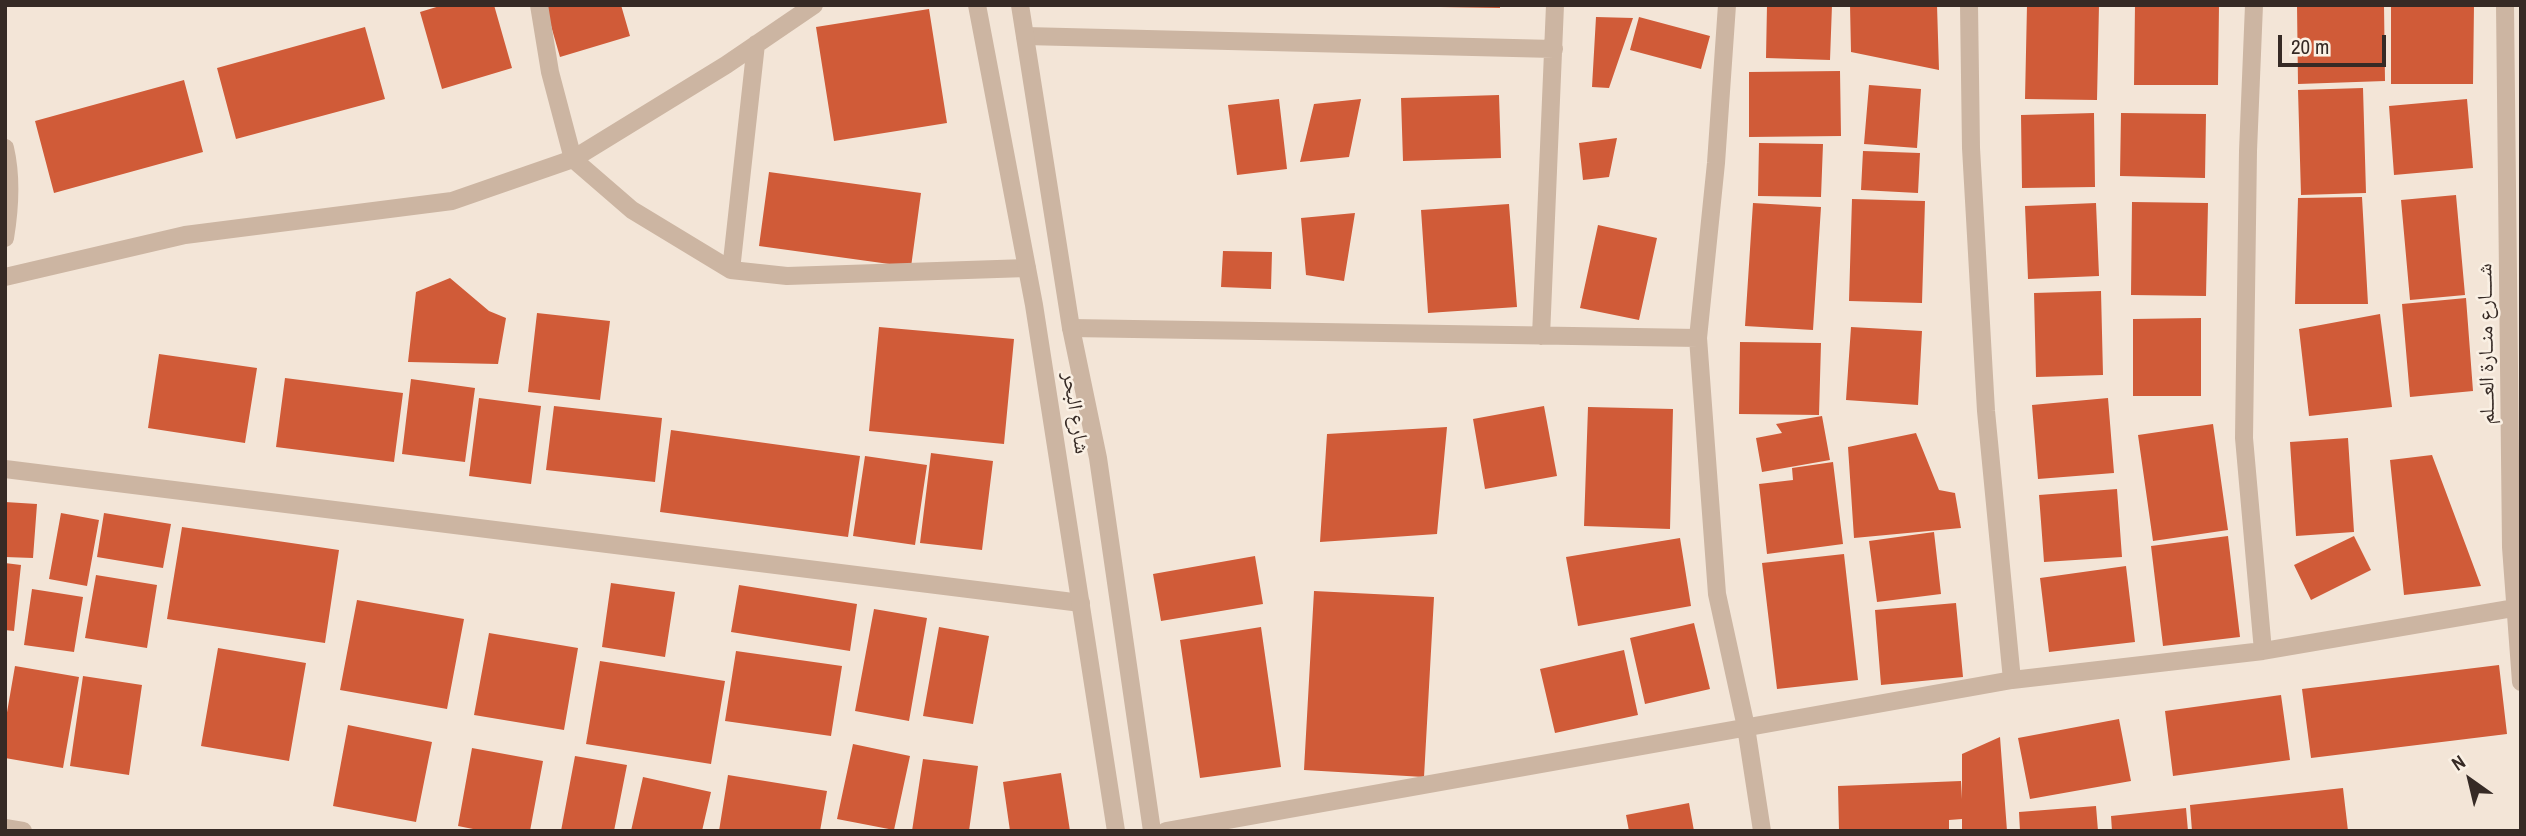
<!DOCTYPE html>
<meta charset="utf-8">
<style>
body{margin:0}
#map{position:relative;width:2526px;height:836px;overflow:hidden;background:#f3e5d7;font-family:"Archivo Narrow",sans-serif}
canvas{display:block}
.frame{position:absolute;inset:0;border:7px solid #362a25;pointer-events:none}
.north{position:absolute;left:2435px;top:745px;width:70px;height:70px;-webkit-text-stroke:5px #faf0e4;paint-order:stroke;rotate:326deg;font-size:19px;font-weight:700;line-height:28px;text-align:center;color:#362a25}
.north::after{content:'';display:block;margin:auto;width:24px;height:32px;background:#362a25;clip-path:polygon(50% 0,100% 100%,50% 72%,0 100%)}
.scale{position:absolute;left:2278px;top:35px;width:108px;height:32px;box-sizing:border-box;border:4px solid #362a25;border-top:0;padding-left:9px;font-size:21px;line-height:24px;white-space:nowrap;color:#362a25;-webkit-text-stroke:5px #faf0e4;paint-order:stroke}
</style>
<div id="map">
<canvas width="2526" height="836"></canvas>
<div class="frame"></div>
<div class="north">N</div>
<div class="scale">20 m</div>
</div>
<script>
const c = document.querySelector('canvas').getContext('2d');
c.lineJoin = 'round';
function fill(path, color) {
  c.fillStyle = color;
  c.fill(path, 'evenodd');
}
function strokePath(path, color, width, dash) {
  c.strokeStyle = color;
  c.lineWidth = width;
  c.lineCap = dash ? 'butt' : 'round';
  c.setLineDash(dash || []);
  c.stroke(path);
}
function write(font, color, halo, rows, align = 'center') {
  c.font = font + ' "Archivo Narrow","Noto Naskh Arabic",sans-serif';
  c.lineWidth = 5;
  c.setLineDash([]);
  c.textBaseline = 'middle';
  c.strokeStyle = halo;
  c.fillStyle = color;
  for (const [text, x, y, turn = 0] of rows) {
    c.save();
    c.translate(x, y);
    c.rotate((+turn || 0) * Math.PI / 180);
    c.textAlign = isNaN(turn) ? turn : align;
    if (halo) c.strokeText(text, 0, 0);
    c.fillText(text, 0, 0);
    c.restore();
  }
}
const building = new Path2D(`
 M443,5H494L512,68L442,89L420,12Z
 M545,5H621L630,36L560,57Z
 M1322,5H1500V8Z
 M1767,5H1832L1830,60L1766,58Z
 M1850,5H1937L1939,70L1851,52Z
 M2027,5H2099L2097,100L2025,99Z
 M2135,5H2219L2218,85H2134Z
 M2297,5H2384L2385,81L2298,84Z
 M2391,5H2474L2473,84H2391Z
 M929,9L947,123L834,141L816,27Z
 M1596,17L1633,18L1609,88L1592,87Z
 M1639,17L1710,36L1701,69L1630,50Z
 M365,27L385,99L236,139L217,68Z
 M1840,71L1841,136L1749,137V72Z
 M184,80L203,152L54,193L35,121Z
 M1869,85L1921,89L1917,148L1864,144Z
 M2363,88L2366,193L2301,195L2298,90Z
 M1499,95L1501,158L1403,161L1401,98Z
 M1279,99L1287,169L1237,175L1228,105Z
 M1361,99L1349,157L1300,162L1314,104Z
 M2467,99L2473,168L2394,175L2389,106Z
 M2094,113L2095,187L2022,188L2021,115Z
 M2121,113L2206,114L2205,178L2120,176Z
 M1617,138L1609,177L1583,180L1579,143Z
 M1759,143L1823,144L1821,197L1758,196Z
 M1863,151L1920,153L1918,193L1861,190Z
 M769,172L921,193L911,267L759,246Z
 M2456,195L2465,295L2410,300L2401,200Z
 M2362,197L2368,304H2295L2298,198Z
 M1852,199L1925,201L1922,303L1849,301Z
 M2132,202L2208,203L2206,296L2131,295Z
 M1753,203L1821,207L1813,330L1745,326Z
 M2096,203L2099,276L2028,279L2025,206Z
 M1509,204L1517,307L1428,313L1421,210Z
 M1355,213L1344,281L1306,275L1301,218Z
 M1598,225L1657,238L1639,320L1580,308Z
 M1223,251L1272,252L1271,289L1221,287Z
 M450,278L489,311L506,318L498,364L408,362L416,292Z
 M2101,291L2103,375L2036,377L2034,293Z
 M2466,298L2473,391L2410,397L2402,304Z
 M537,313L610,321L600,400L528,392Z
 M2380,314L2392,407L2309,416L2299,329Z
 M2201,318V396H2133V319Z
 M879,327L1014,339L1004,444L869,431Z
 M1851,327L1922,331L1918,405L1846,400Z
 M1740,342L1821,343L1819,415L1739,414Z
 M159,354L257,368L245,443L148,428Z
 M285,378L403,393L394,462L276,447Z
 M411,379L475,388L465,462L402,454Z
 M479,398L541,406L531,484L469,476Z
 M2108,398L2114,473L2038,479L2032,405Z
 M554,406L662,418L655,482L546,470Z
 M1544,406L1557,476L1485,489L1473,419Z
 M1588,407L1673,409L1670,529L1584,526Z
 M1822,416L1830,460L1762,472L1756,438L1782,433L1776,424Z
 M2213,424L2228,530L2153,541L2138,435Z
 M1447,427L1437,534L1320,542L1327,434Z
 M671,430L860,456L848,537L660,512Z
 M1916,433L1939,490L1955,493L1961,528L1854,538L1848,447Z
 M2348,438L2354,532L2296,536L2290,442Z
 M931,453L993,461L982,550L920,543Z
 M2432,455L2481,586L2404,595L2390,460Z
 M865,456L927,465L915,545L853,536Z
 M1833,462L1843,544L1767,554L1759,484L1793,480L1792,468Z
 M2117,489L2122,557L2044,562L2039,495Z
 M5,502L37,504L33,558L5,557Z
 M61,513L99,520L87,586L49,579Z
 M104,513L171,524L163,568L97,557Z
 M182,527L339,550L325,643L167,619Z
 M1934,532L1941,594L1877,602L1869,541Z
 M2228,536L2240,637L2163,646L2151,546Z
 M2354,536L2371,570L2311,600L2294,565Z
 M1680,538L1691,606L1578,626L1566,557Z
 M1844,554L1858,680L1777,689L1762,563Z
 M1255,556L1263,604L1161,621L1153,574Z
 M5,563L21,565L14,631L5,630Z
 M2126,566L2135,642L2049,652L2040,578Z
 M96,575L157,585L147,648L85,638Z
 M611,583L675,592L665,657L602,647Z
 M739,585L857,604L850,651L731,632Z
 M32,589L83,597L74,652L24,645Z
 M1314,591L1434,597L1424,777L1304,770Z
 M357,600L464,619L447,709L340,690Z
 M1956,603L1963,677L1881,685L1875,610Z
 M874,609L927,618L909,721L855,711Z
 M1694,623L1710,689L1645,704L1630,638Z
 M939,627L989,636L973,724L923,716Z
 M1261,627L1281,767L1200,778L1180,640Z
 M489,633L578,648L564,730L474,715Z
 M218,648L306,663L289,761L201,746Z
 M1624,650L1638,715L1555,733L1540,669Z
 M736,651L842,666L831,736L725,721Z
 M600,661L725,681L711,764L586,744Z
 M2499,665L2507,734L2311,758L2302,689Z
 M15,666L79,677L63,768L5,758V724Z
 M83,676L142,685L129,775L70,766Z
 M2281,695L2290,760L2173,776L2165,711Z
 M2119,719L2131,781L2030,799L2018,738Z
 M348,725L432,742L416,822L333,806Z
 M2000,737L2007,831H1962V819L1949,820V831H1839L1838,786L1961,781L1962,799V754Z
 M853,744L910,756L894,830L837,819Z
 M472,748L543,761L530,831H483L458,826Z
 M575,756L627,765L614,831H561Z
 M923,759L978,766L969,831H912Z
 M1061,773L1070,831H1010L1003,782Z
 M728,775L827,791L820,831H719Z
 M643,777L711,792L702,831H631Z
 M2343,788L2348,831H2192L2190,805Z
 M1689,803L1694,831H1629L1626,815Z
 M2096,806L2098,831H2020L2019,812Z
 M2186,808L2188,831H2112L2111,816Z`);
const minor = new Path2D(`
 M539,5L550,72L573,159L726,65L814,5
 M1727,5L1716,163L1698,338L1717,594L1746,727L1762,831
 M1969,5L1971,148L1986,411L2012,680
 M2254,5L2248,151L2244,438L2263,651
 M2505,5L2511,547L2521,682
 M1025,36L1554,49
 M5,148C12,178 10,208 5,238
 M731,270L756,44
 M5,277L185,235L452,201L573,159L632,210L731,270L787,276L1027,268
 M1071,328L1698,338
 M1541,336L1555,5
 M5,469L1081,603
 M5,828L23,831
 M1166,831L2012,680L2263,651L2514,608`);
const tertiary = new Path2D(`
 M977,5L1034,305L1116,831
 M1020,5L1071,328L1098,458L1152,831`);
const streetNames = [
 ["شــــارع منــارة العـــلم",2487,344,-91],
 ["شارع البحر",1075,413,81]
];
fill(building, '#d05b38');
strokePath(minor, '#ccb5a2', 18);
strokePath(tertiary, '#ccb5a2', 18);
write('21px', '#362a25', '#faf0e4', streetNames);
</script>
